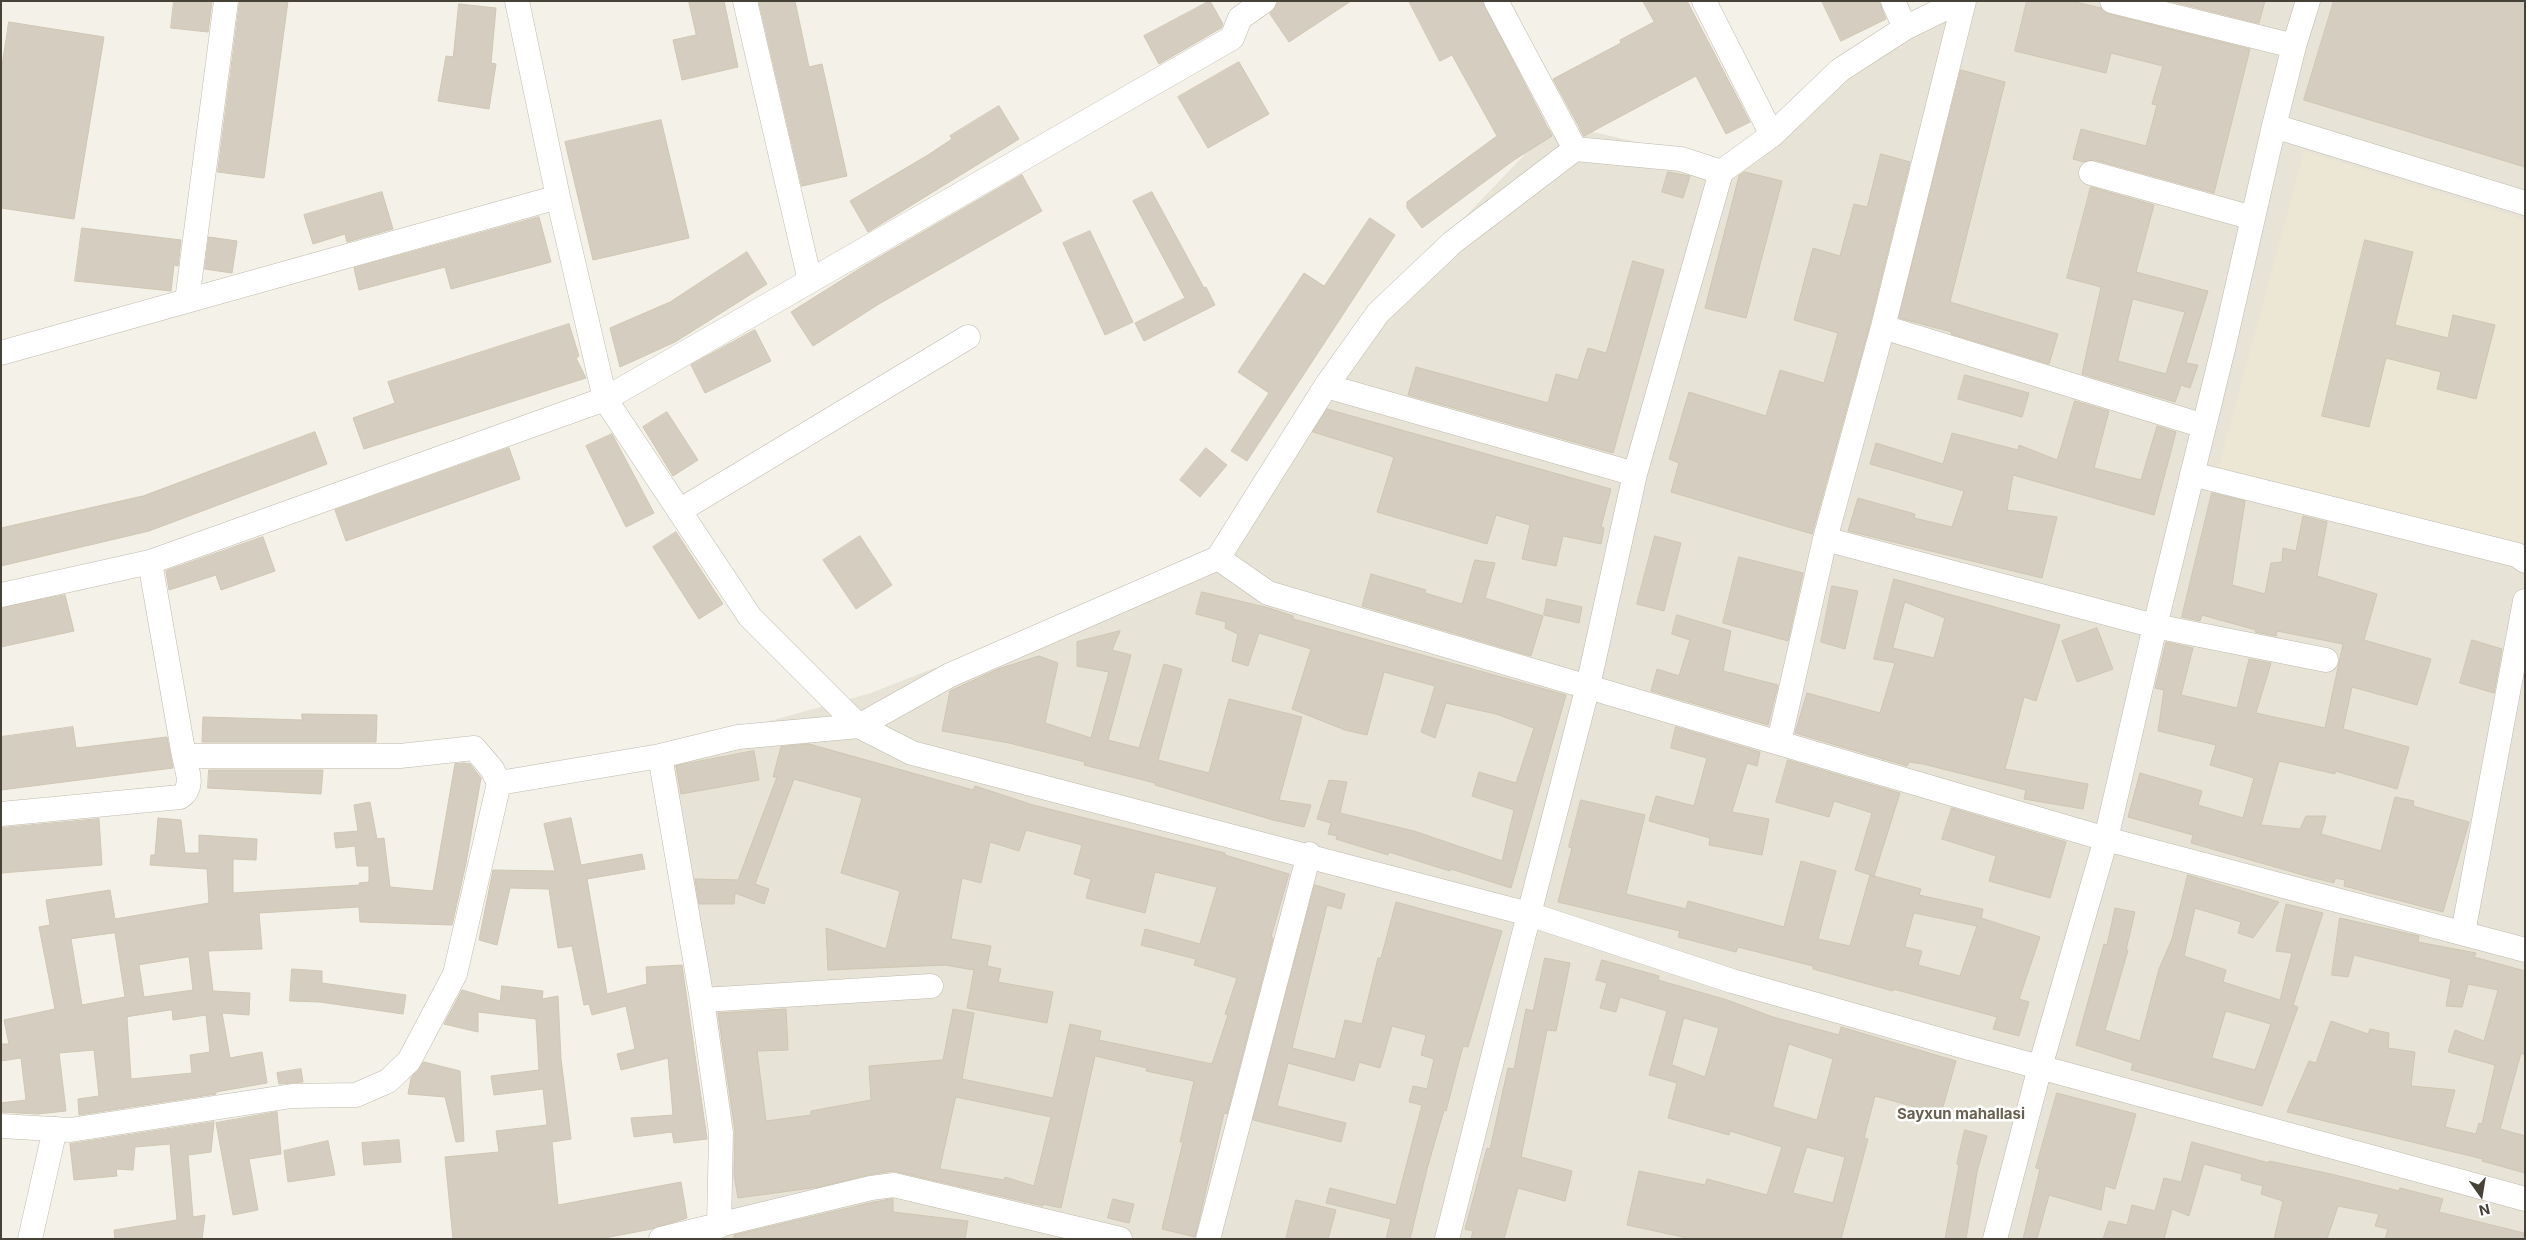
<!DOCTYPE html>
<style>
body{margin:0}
#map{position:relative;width:2526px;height:1240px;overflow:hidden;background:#f4f1e9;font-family:Inter,sans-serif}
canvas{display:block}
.frame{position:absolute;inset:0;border:2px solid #474238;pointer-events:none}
.north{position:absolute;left:2456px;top:1170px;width:50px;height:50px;-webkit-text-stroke:4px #fff;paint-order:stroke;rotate:167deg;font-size:14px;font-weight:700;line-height:20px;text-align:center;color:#474238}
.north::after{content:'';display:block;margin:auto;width:18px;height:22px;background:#474238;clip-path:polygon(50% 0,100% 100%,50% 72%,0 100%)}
</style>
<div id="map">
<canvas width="2526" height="1240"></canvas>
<div class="frame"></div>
<div class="north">N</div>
</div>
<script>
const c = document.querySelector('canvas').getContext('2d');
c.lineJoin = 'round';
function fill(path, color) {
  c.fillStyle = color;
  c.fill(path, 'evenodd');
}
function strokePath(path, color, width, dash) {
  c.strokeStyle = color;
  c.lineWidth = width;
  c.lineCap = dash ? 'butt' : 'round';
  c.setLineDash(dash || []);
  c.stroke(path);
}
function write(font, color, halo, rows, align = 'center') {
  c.font = font + ' Inter,sans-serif';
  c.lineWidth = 5;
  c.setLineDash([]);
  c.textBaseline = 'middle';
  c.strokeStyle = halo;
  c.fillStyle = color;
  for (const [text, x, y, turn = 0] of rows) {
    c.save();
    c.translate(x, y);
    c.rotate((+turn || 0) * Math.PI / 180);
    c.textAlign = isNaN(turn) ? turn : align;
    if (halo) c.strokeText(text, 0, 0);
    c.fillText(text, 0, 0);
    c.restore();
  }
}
const residential = new Path2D(`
 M1960,1H2525V1239H653L719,1227L723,1133L658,752L871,693L1206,561L1364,322L1555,123L1722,162Z`);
const education = new Path2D(`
 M2304,151L2525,220V546L2217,473Z`);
const building = new Path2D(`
 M174,1H212L208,32L171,28Z
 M240,1H288L264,178L218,172Z
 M689,1H724L738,67L682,80L673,40L696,35Z
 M759,1H795L809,67L822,64L847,176L802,186Z
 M1210,1L1223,24L1221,28L1159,64L1144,36Z
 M1279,1H1351L1289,42L1270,14Z
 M1409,1H1482L1552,136L1514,160L1422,228L1407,208V202L1497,136L1452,55L1440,61Z
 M1643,1H1687L1750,122L1726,134L1696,76L1584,136L1553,79L1621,43L1620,40L1654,22Z
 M1822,1H1879L1886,19L1841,41Z
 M2027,1H2071L2101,8L2109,14L2250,49L2214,193L2095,160L2084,162L2073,159L2081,129L2146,146L2157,105L2152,104L2163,66L2111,53L2106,73L2015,51Z
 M2170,1H2265L2259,23Z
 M2334,1H2525V167L2304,100Z
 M459,4L496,8L491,63L496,64L489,109L438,101L446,56L453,57Z
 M9,22L104,37L74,219L1,208V73Z
 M1239,62L1269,114L1208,148L1178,97Z
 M1961,70L2005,82L1950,302L2058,334L2049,364L1951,334L1952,332L1899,318Z
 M999,106L1019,139L868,232L850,201L928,155L952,139L950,136Z
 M661,120L689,238L593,260L565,142Z
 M1881,154L1910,162L1870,324L1812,534L1671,492L1679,463L1669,459L1689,392L1766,416L1780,370L1824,383L1838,333L1794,320L1813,248L1840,256L1854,204L1867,207Z
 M1668,172L1690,176L1683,198L1662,192Z
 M1745,172L1782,181L1746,318L1705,308L1739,176Z
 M1022,175L1042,211L879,304L813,346L791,312L864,266Z
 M2091,187L2154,205L2136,272L2208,291L2186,363L2198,365L2190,388L2181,385L2175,402L2082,374L2101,287L2067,278ZM2133,299L2185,312L2166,374L2118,361Z
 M382,192L393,229L347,242L345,234L313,244L304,215Z
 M1152,192L1204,288L1206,287L1215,305L1144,341L1135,323L1185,298L1133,201Z
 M539,217L551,262L451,289L445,267L359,290L354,268Z
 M1370,218L1395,235L1247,461L1231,451L1269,393L1238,372L1304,273L1324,286Z
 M82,228L181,240L178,266L174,265L171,291L75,281Z
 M1090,231L1133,322L1105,335L1063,243Z
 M209,237L237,241L232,273L205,269Z
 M2365,240L2413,252L2395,325L2448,338L2453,315L2495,325L2476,399L2437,389L2441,372L2386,358L2369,427L2322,416Z
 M747,252L767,284L675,342L620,367L610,328L670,302Z
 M1633,261L1664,270L1613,453L1408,395L1416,367L1548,403L1556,374L1578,380L1588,348L1606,353Z
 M569,324L579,356L576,358L586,378L364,449L353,418L395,403L388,382Z
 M755,330L771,361L705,393L691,365Z
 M1965,375L2029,393L2022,417L1958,399Z
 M2075,401L2109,411L2094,468L2141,480L2157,426L2176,432L2154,515L2013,475L2007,510L2057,517L2042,578L1848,531L1858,498L1915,514L1914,518L1952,527L1964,491L1870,464L1876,443L1943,464L1952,433L2018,450L2019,445L2057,460Z
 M1327,409L1611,489L1601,527L1604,528L1601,544L1563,536L1556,566L1522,559L1530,525L1496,515L1487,544L1377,512L1394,457L1313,432Z
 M667,412L698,460L673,476L643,427Z
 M315,432L327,464L149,531L1,566V528L143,496Z
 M612,434L654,513L626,527L586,446Z
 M509,448L520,479L346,541L335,510Z
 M1206,448L1227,465L1200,497L1180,480Z
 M2212,493L2245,501L2232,585L2265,594L2271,563L2282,562L2283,548L2296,551L2303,516L2327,522L2317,576L2377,594L2364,640L2431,659L2417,705L2352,687L2343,729L2409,747L2397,789L2335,771V774L2279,761L2261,825L2300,829L2306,816H2326L2321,834L2381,851L2395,797L2414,801L2413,806L2469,822L2443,912L2344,886L2345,880L2335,878L2334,883L2310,877L2191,843L2193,835L2128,817L2140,773L2202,791L2198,805L2243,818L2254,778L2210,765L2216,745L2158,731L2164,690L2155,688L2166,642L2193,648L2181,695L2237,708L2249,659L2271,663L2256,713L2325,728L2343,644L2277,631L2276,636L2255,632L2256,630L2202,615L2200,621L2182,617Z
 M676,532L723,604L699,619L653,547Z
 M860,536L892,585L856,609L823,560Z
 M1655,536L1681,543L1664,611L1637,604Z
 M263,537L275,571L221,590L216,575L169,590L166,571Z
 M1739,557L1803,573L1788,641L1723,623Z
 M1475,560L1495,563L1485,598L1543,616L1531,656L1362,606L1371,574L1426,590L1425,593L1462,604Z
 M1894,579L2060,625L2036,701L2024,697L2005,769L2088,784L2083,809L2024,799L2026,790L1923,764L1909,762L1907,766L1795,733L1807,693L1880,713L1895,663L1874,659ZM1905,602L1945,618L1934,658L1893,648Z
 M1832,586L1858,591L1845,649L1821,642Z
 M1202,592L1269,608L1293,616V619L1566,695L1511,888L1451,869L1450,871L1389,852L1388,855L1336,839L1337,836L1328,834L1331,823L1317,819L1329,780L1347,782L1340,813L1414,831L1502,861L1514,810L1472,796L1479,772L1516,783L1534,728L1496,714L1446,703L1435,738L1421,732L1435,686L1384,672L1367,735L1345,730L1292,709L1311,649L1259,633L1248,666L1232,661L1238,634L1225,628L1226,622L1196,614Z
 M65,595L74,631L1,647V608Z
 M1547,599L1582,607L1579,623L1544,615Z
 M1677,615L1731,631L1723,671L1778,685L1768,725L1651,691L1657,669L1679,676L1690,640L1672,634Z
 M2097,628L2113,669L2077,682L2062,641Z
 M1120,631L1112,650L1131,655L1108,740L1139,748L1164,664L1182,669L1158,760L1209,773L1229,699L1302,717L1279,800L1311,805L1304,827L1273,820L1155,785V783L1084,765L1085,762L1009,743L942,731L950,691L998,669L1039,656L1058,663L1045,723L1091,738L1109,672L1077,666V642Z
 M2472,640L2502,649L2494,693L2460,683Z
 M302,714L377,715L376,742H202L203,717L302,720Z
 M73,727L76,748L167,737L173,768L1,790V737Z
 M1676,727L1760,752L1757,766L1747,763L1732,812L1769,819L1762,855L1709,845L1710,838L1649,821L1656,796L1694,806L1707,758L1671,748Z
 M809,744L973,790L975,786L1033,805L1225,853V855L1289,874L1271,937L1273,938L1227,1114L1224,1113L1195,1237L1162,1229L1183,1142H1180L1194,1081L1146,1071L1147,1068L1095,1056L1061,1208L1043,1204V1206L893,1171L868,1175L819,1187L738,1198L734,1175L735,1131L718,1013L786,1009L788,1050L757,1051L766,1121L811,1115V1111L871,1100L869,1066L943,1060L953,1009L974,1013L962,1079L1053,1098L1070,1024L1101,1031L1099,1040L1212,1064L1228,1015L1225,1014L1237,978L1194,965L1196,959L1141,945L1145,929L1200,944L1217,887L1155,872L1145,913L1086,898L1091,879L1074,874L1082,845L1026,830L1019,851L990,842L981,883L962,878L951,939L991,946L987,966L1001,969L998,982L1053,992L1047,1023L967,1008L974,970L945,965L828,970L826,928L886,949L900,891L841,873L862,798L794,779L755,884L769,889L764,904L735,893L734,904H699L695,879L738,880L777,777H773L781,747ZM956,1097L1051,1117L1034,1186L1005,1177L1004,1180L940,1169Z
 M754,751L759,780L681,794L676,766Z
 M1788,760L1900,793L1874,876L1855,870L1872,813L1834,801L1829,817L1776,802Z
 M464,763L470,764L481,778L466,863L452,925L360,922L359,907L259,913L262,949L208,951L213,991L250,993L249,1015L222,1013L230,1058L262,1052L267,1083L216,1092V1094L79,1115L78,1099L99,1096L94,1050L59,1053L66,1111L38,1114L1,1112V1103L26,1100L21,1058L1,1061V1044H9L4,1020L55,1009L39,927L50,925L46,900L110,890L115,919L209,903L207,869L150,865L151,855H155L158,818L181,820L185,853H199V835L257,839L256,860L233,859V893L360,885L359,883L369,882V866H357L355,846L336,848L334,833L358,831L354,805L370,802L377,839L384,838L390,887L433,891L455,764ZM115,933L125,997L82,1005L71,939ZM189,957L193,990L144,997L139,965ZM172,1010L173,1020L206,1015L210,1052L190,1055L192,1073L131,1079L127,1017Z
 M209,770H323L321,794L208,788Z
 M1581,800L1645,815L1626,894L1686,909L1688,901L1784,927L1801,861L1836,871L1818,939L1850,946L1870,875L1921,889L1919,895L1983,909L1981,918L2040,937L2019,999L2029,1002L2019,1036L1993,1029L1997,1017L1893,989V991L1813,969V966L1738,947L1736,952L1678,937L1680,931L1558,902L1572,848L1569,847ZM1914,913L1977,926L1960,976L1918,965L1922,951L1905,947Z
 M1952,808L2066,842L2050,898L1989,881L1996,856L1942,839Z
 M571,818L581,865L642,854L645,869L587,879L607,994L647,984L646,967L682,965L707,1139L674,1143L672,1132L634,1137L631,1118L673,1115L668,1058L621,1070L617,1054L635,1049L626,1006L592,1015L589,1004L584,1005L572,946L558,948L549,889L510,888L497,945L479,940L493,870L555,871L544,824Z
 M99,819L102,865L1,873V828Z
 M2188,875L2279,902L2253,938L2238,933L2241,922L2195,908L2184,956L2226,970L2223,982L2280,1000L2292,953L2276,951L2286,904L2323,913L2293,1005L2298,1007L2262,1106L2131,1070L2133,1063L2076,1045L2104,944L2107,945L2115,908L2135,912L2126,950H2128L2105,1030L2140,1041L2159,969L2172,939ZM2226,1011L2271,1024L2255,1070L2212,1058Z
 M1315,885L1345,894L1341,909L1327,905L1292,1048L1335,1059L1345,1020L1362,1024L1378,958H1381L1396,902L1502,931L1468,1047L1463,1046L1446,1111L1444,1110L1427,1169L1410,1239H1386L1391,1219L1326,1203L1330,1188L1396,1205L1422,1105L1409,1102L1413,1086L1427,1089L1434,1059L1421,1055L1426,1035L1392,1026L1380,1068L1359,1062L1354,1081L1288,1063L1277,1106L1346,1123L1341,1142L1253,1120Z
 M2340,918L2419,936L2418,942L2476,953L2474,957L2525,971V1055L2521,1053L2500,1129L2525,1136V1173L2482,1161L2483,1159L2287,1112L2309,1061L2316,1063L2331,1021L2368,1034L2370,1029L2389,1033L2388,1048L2415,1052L2411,1086L2455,1090L2445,1127L2476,1134L2479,1123L2482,1124L2495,1065L2448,1052L2455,1030L2484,1041L2498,990L2468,984L2462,1007L2446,1006L2451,979L2354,955L2348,977L2332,975Z
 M1545,958L1570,963L1556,1031L1547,1030L1521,1157L1572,1171L1565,1201L1518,1188L1504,1239H1471L1473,1231L1465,1229L1487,1148L1490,1149L1508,1068L1514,1069L1526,1009L1533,1011Z
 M1602,960L1659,976L1658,980L1727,1000L1773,1017L1839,1035L1841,1027L1956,1061L1941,1114L1875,1096L1864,1138L1868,1139L1841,1239H1692L1627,1225L1639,1171L1705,1185L1707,1179L1767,1195L1782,1147L1730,1131L1729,1135L1668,1118L1677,1083L1649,1075L1667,1011L1620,997L1616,1012L1600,1008L1607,983L1596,980ZM1684,1018L1719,1028L1705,1077L1672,1065ZM1789,1044L1833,1059L1817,1120L1773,1107ZM1807,1147L1845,1157L1833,1203L1793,1193Z
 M292,969L322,971V983L406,995L403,1014L320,1002L290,1001Z
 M502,986L543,991L542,999L558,996L561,1059L571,1139L552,1142L558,1205L681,1182L687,1218L652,1229L599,1239H453L445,1157L499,1152L496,1131L547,1125L543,1089L494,1095L491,1076L539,1070L536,1019L478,1012V1032L444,1024L462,990L500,1001Z
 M424,1062L460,1071L464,1141L456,1142L445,1097L408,1094L411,1078Z
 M301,1069L303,1082L279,1084L277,1073Z
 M2057,1093L2136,1114L2115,1189L2105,1186L2101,1210L2049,1195L2037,1239H2023L2040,1169L2036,1168Z
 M277,1112L281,1154L249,1159L258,1210L233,1215L216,1123Z
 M214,1122L211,1152L188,1155L193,1217L205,1215L202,1239H115L114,1230L177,1220L170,1144L135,1147L133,1170L116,1169L117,1176L74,1180L70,1144Z
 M1965,1130L1987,1136L1977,1172L1966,1239H1945L1959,1165L1957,1164Z
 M399,1140L401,1162L364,1165L362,1143Z
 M328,1141L335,1175L288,1182L284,1151Z
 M2192,1142L2269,1163V1161L2331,1174L2399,1191L2400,1188L2443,1199L2439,1212L2524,1233L2523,1239H2385L2388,1229L2375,1226L2379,1214L2338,1206L2327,1239H2274L2283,1201L2261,1194L2263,1186L2241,1180L2242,1174L2204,1164L2189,1216L2172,1209L2164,1239H2103L2109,1221L2127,1225L2132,1205L2155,1211L2164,1178L2181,1182Z
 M893,1199V1212L968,1221L965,1239H734V1235L874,1202Z
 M1113,1199L1134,1204L1129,1223L1108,1218Z
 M1296,1200L1336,1210L1328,1239H1286Z`);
const street = new Path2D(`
 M517,1L558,197L605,399L750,617L859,726L912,753L1529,914L1588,686L1635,474L1721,172L1772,135L1840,70L1905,28L1960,1
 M745,1L810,281
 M1496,1L1575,149
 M1704,1L1772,135
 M1893,1L1905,28
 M2112,1L2294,46
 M2274,126L2294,46L2308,1
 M2091,173L2253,218
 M187,301L226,1
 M1883,327L2204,426
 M1,353L558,197
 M1326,386L1635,474
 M2192,474L2517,555L2525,561
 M679,511L968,337
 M1825,539L2155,626L2326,660
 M1218,558L1268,593L2106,839L2525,950
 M150,562L184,756
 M1,595L150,562L605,399L1232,38L1240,18L1264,1
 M1779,742L1825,539L1883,327L1964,1
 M660,756L702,1000L721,1133L719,1226
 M1,814L180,797C195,787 187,771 184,756H400L474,748L492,769L499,783
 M2463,933L2525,601
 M702,1000L931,986
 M1,1126L70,1130L292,1096L356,1095L388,1081L409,1061L455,974L499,783L660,756L738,737L859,726L950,675L1218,558L1326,386L1378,313L1453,242L1575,149L1681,159L1721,172
 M30,1239L55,1129
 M661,1239L871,1188L894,1185L1120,1239
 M1208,1239L1309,854
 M1447,1239L1529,914L1732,981L1962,1046L2525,1199
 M1995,1239L2040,1067L2106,839L2155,626L2224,345L2274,126L2525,203`);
const neighbourhoodNames = [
 ["Sayxun mahallasi",1961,1114]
];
fill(residential, '#e7e3d7');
fill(education, '#ece6d4');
fill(building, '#d5cdbf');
strokePath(building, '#cfc6b2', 1);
strokePath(street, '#bfb9ac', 25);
strokePath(street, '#fff', 24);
write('bold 15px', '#69604f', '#fff', neighbourhoodNames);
</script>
